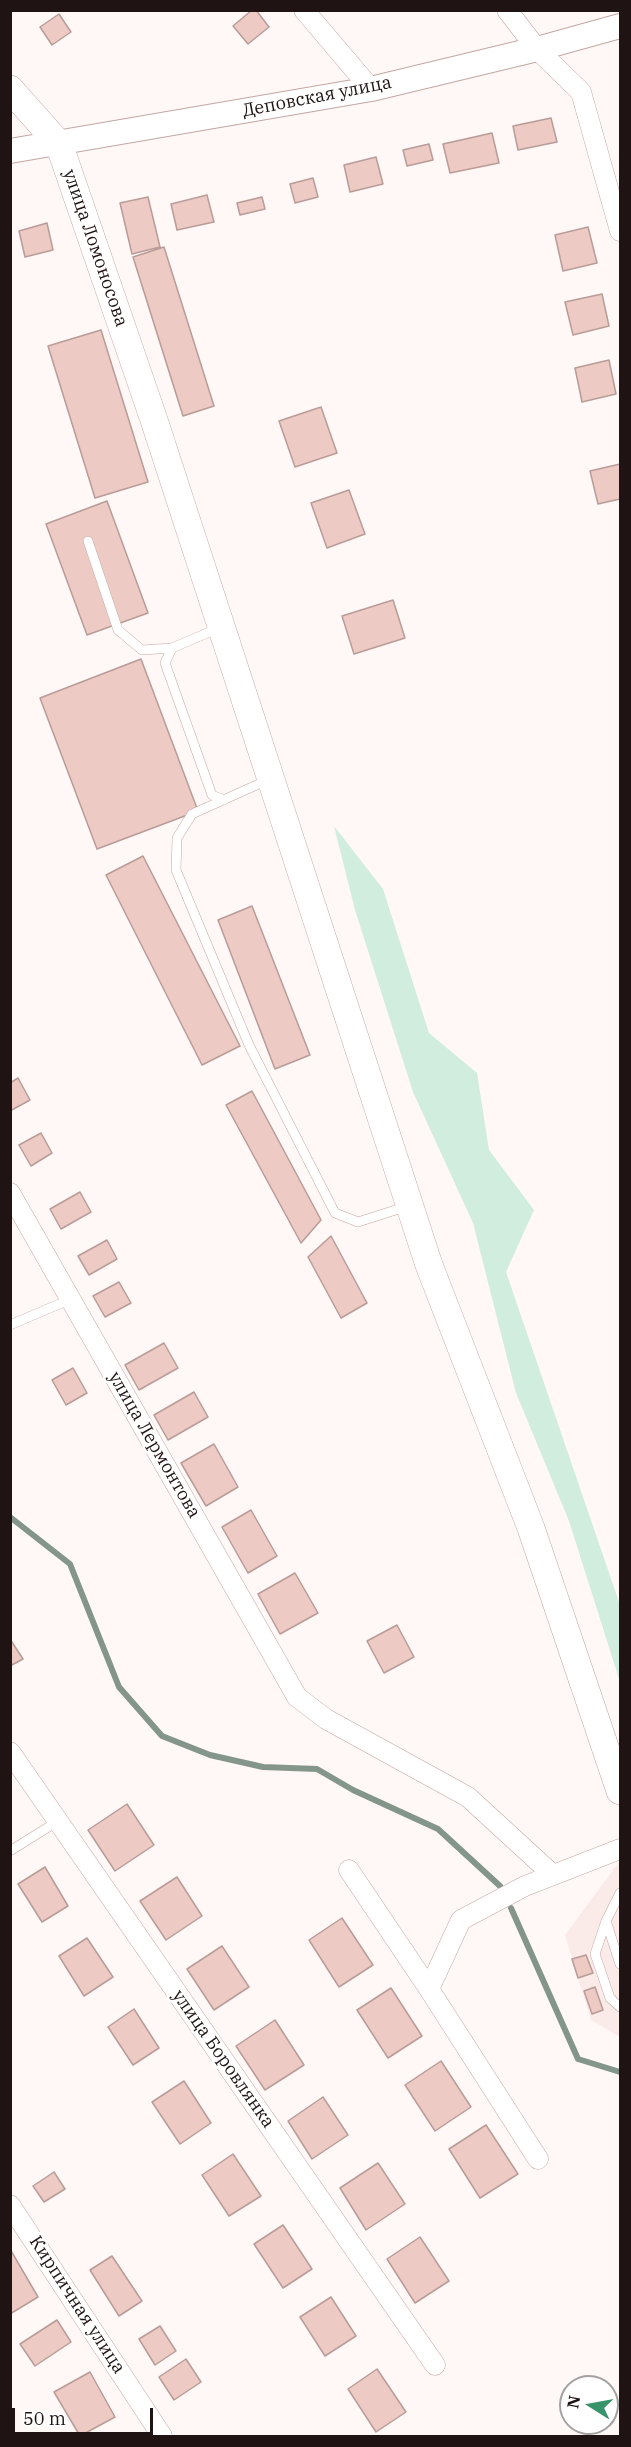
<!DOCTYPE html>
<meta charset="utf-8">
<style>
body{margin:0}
#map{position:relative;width:631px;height:2447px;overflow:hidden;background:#fff8f7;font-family:"IBM Plex Serif",serif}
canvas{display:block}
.frame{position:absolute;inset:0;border:12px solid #1f1413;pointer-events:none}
.north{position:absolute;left:559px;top:2375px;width:60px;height:60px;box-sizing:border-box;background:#fff;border:2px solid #a5a1a1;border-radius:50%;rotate:281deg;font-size:16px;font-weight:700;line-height:24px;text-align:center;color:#1f1413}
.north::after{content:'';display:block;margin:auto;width:21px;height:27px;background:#37936a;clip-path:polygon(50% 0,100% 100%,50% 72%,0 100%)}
.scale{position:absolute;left:12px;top:2408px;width:141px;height:27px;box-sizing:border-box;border:3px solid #1f1413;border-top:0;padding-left:8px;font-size:18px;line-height:21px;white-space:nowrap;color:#1f1413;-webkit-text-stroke:4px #fff;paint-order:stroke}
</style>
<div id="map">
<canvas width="631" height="2447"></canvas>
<div class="frame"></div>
<div class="north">N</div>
<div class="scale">50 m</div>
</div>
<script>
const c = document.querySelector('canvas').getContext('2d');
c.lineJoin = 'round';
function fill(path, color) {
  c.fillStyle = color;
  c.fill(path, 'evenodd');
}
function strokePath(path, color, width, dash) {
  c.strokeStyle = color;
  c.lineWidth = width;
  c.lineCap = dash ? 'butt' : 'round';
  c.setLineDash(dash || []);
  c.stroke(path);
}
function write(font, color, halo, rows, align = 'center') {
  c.font = font + ' "IBM Plex Serif",serif';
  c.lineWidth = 5;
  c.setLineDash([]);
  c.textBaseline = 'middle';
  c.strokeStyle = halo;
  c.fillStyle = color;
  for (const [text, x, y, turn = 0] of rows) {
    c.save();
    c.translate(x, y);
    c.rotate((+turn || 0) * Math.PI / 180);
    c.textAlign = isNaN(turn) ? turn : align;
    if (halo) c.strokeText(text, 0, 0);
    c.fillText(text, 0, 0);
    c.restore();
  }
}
const built = new Path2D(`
 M619,1862L620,1865V2037L591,2020L565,1935Z`);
const green = new Path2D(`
 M334,826L383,889L429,1033L477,1073L489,1150L534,1210L506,1272L620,1605V1682L569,1521L516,1393L473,1223L413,1092L355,910Z`);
const stream = new Path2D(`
 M10,1517L70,1564L119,1687L162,1736L210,1755L263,1767L317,1769L353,1790L438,1829L500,1886
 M511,1908L578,2059L620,2072`);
const building = new Path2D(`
 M252,10H256L269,27L248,44L233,26Z
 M59,14L71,32L52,45L40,27Z
 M551,118L557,142L518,150L513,126Z
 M492,133L499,163L450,173L443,144Z
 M429,144L433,160L407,166L403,150Z
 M376,157L383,184L350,192L344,165Z
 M313,178L318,197L295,203L290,184Z
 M207,195L214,222L177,230L171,204Z
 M148,197L160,247L132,254L120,203Z
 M262,197L265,209L240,215L237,203Z
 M47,223L53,250L25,257L19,231Z
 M588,227L597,263L563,271L555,235Z
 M164,247L214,406L183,416L133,257Z
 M602,294L609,326L573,335L565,302Z
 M101,330L148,482L95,498L48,346Z
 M609,360L616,394L582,402L575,368Z
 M321,407L337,453L295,467L279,421Z
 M620,464V499L598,504L590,471Z
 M349,490L365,534L327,548L311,503Z
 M107,501L148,613L87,635L46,524Z
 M393,600L405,638L354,654L342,616Z
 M141,659L198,811L97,849L40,698Z
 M143,856L240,1046L202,1065L106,875Z
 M252,906L310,1055L275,1069L218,920Z
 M18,1078L30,1100L10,1111V1083Z
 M252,1091L321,1220L301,1243L226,1105Z
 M41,1133L52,1153L31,1166L19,1145Z
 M80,1192L91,1212L61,1229L50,1209Z
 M331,1236L367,1303L341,1318L308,1257Z
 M107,1240L117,1259L89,1275L78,1256Z
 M119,1282L131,1303L105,1317L93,1296Z
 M164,1343L178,1368L139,1390L125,1365Z
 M73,1368L87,1393L66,1405L52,1380Z
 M194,1392L208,1417L168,1440L154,1415Z
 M214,1444L238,1487L206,1506L181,1463Z
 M251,1510L277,1556L248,1573L222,1527Z
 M295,1573L318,1613L280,1634L258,1594Z
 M397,1625L414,1657L384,1673L367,1641Z
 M10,1639L23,1659L10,1666Z
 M127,1804L154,1845L115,1871L88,1830Z
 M45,1867L68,1906L42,1922L18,1884Z
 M177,1877L202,1916L166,1940L140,1901Z
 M342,1918L373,1965L339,1987L309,1940Z
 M87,1938L113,1977L84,1996L59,1956Z
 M222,1946L249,1987L214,2010L187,1969Z
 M586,1955L593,1973L578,1978L572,1959Z
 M595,1987L603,2010L592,2014L584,1991Z
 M391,1988L422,2036L388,2058L357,2010Z
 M134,2009L159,2048L133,2065L108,2027Z
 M275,2020L304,2065L265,2090L236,2046Z
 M441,2061L471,2107L435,2131L405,2085Z
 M184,2081L211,2123L180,2144L152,2102Z
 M323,2097L348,2135L312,2159L288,2121Z
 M486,2125L518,2174L480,2198L449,2149Z
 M233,2154L261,2196L229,2216L202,2175Z
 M378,2163L405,2204L366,2230L340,2188Z
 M54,2172L65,2189L44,2202L33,2186Z
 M283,2225L312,2269L283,2288L254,2244Z
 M420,2237L449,2281L415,2303L387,2259Z
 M10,2249L38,2297L10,2314Z
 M112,2256L142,2301L119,2316L90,2270Z
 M331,2297L356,2336L325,2356L300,2317Z
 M57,2320L71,2342L35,2366L20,2344Z
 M160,2326L176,2351L155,2365L139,2339Z
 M186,2359L201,2382L174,2400L159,2377Z
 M377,2369L406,2412L376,2432L348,2389Z
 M90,2372L115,2417L80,2436L54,2392Z`);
const service = new Path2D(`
 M88,541L118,630L142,650L172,648L219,628
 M172,648L165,663L212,795L224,800
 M270,779L192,814L177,838L176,870L249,1045L335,1213L358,1222L408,1206
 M10,1325L71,1299
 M10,1851L58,1821
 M620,1893L606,1921L620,1964
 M606,1921L595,1954L610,1998L620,2007`);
const minor = new Path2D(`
 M304,10L371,89
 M507,10L537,49L581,92L620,231
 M10,1193L297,1697L326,1719L468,1797L553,1875
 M10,1752L435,2365
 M349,1870L429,1989L538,2159
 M429,1989L461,1920L525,1886L620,1849
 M10,2205L162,2436`);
const tertiary = new Path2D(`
 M10,151L371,89L537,49L620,26`);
const secondary = new Path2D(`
 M10,89L59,144L154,420L429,1265L531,1528L620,1791`);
const streetNames = [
 ["Деповская улица",317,97,-11],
 ["улица Ломоносова",95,248,71],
 ["улица Лермонтова",154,1445,60],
 ["улица Боровлянка",223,2059,55],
 ["Кирпичная улица",77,2305,57]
];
fill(built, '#faeae8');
fill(green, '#d0eddd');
strokePath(stream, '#84968a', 6);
fill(building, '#edcac4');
strokePath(building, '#b99c97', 1.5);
strokePath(service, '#c4a7a2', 10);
strokePath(minor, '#c4a7a2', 21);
strokePath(tertiary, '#c4a7a2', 26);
strokePath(secondary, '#c4a7a2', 28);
strokePath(service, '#fff', 9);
strokePath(minor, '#fff', 20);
strokePath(tertiary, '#fff', 24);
strokePath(secondary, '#fff', 27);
write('18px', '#1f1413', '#fff', streetNames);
</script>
